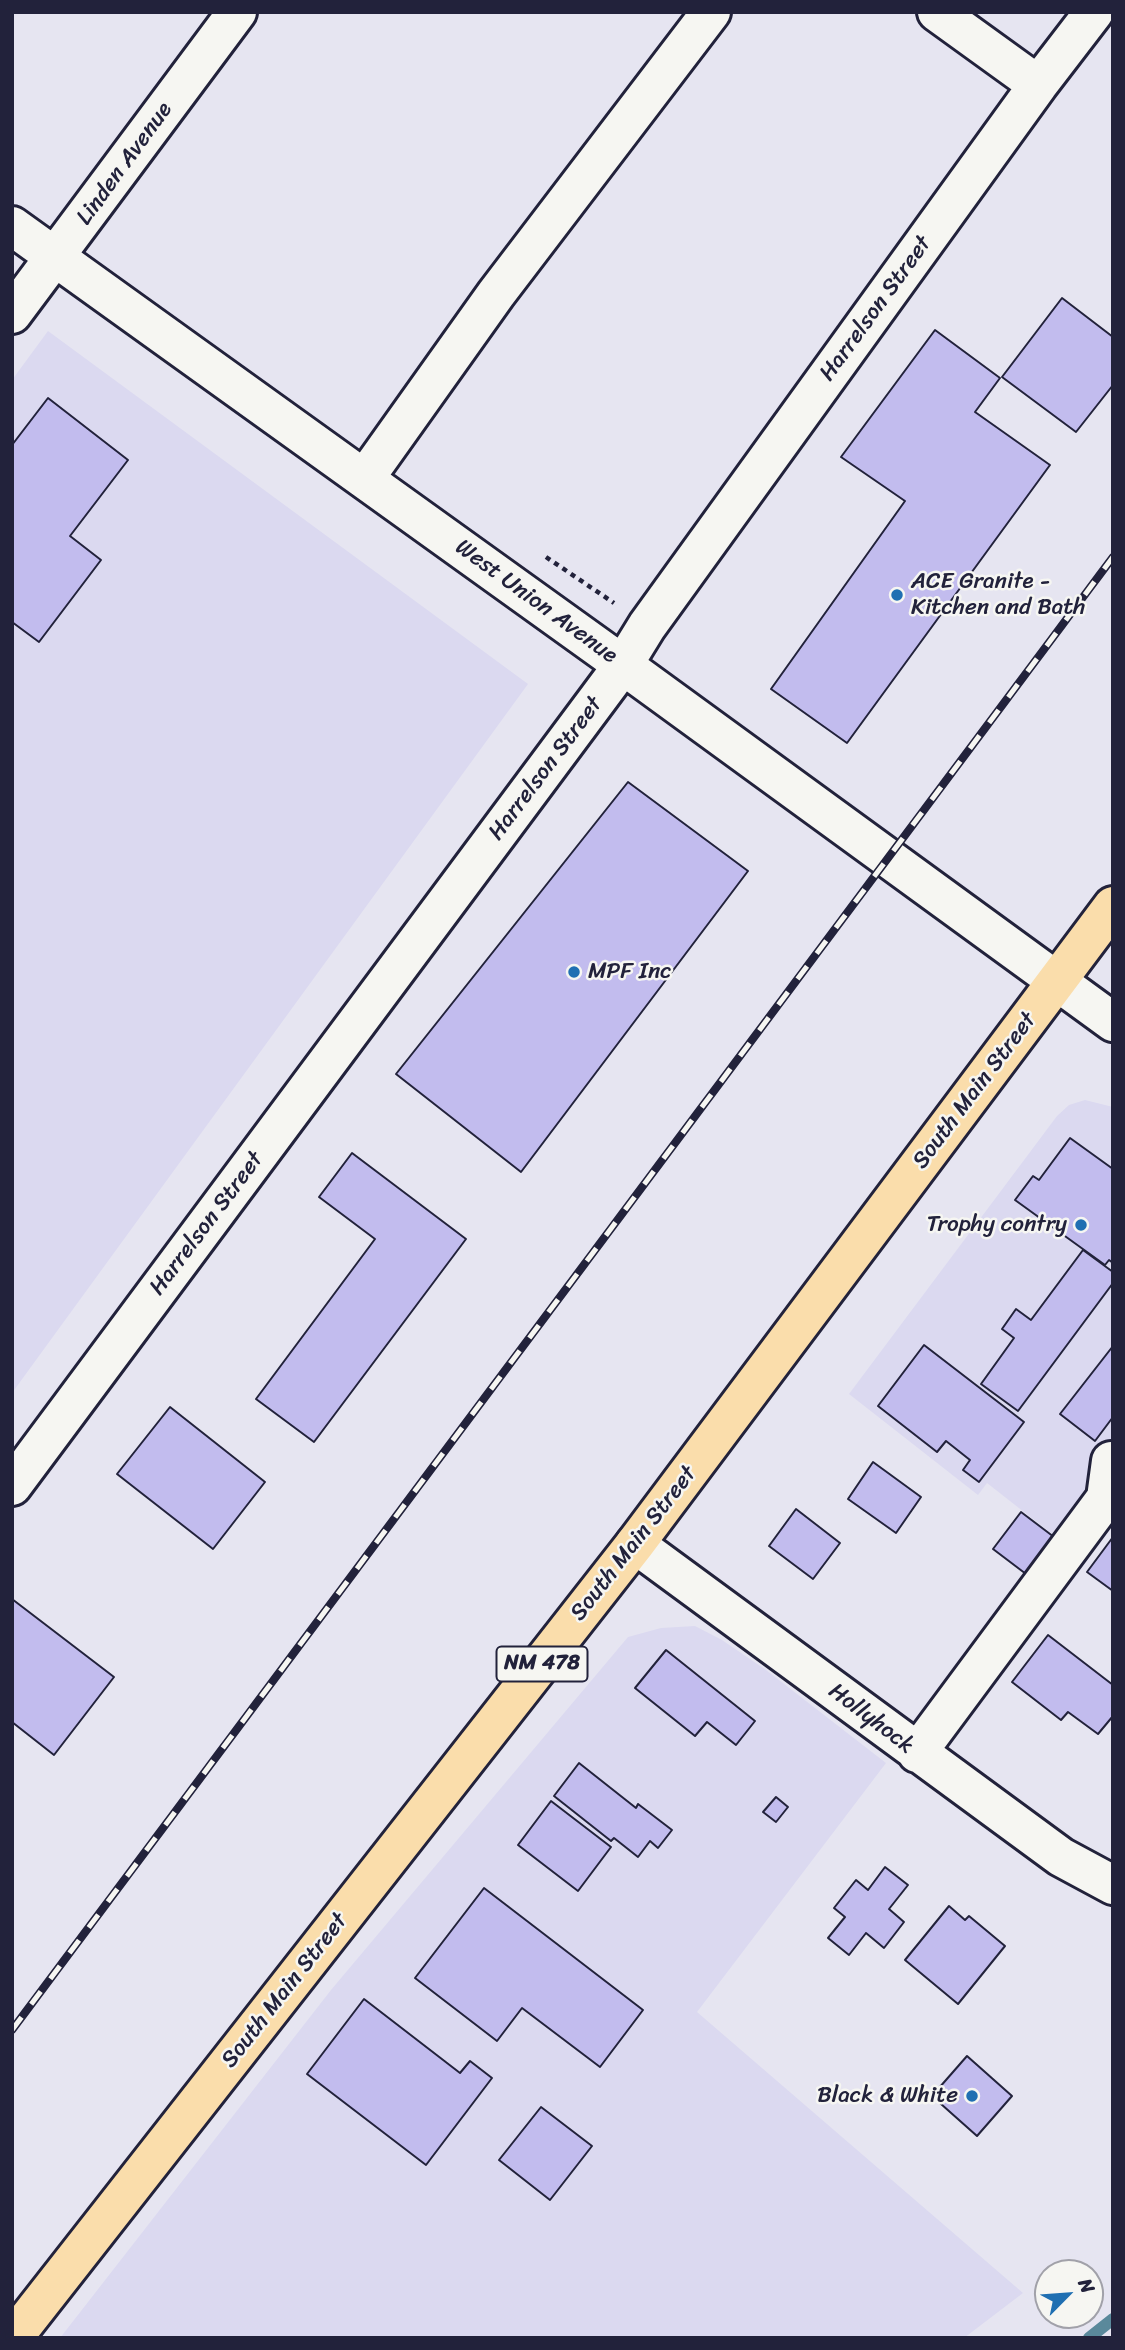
<!DOCTYPE html>
<style>
body{margin:0}
#map{position:relative;width:1125px;height:2350px;overflow:hidden;background:#e6e5f1;font-family:Sriracha,sans-serif}
canvas{display:block}
.frame{position:absolute;inset:0;border:14px solid #22223b;pointer-events:none}
.north{position:absolute;left:1034px;top:2259px;width:70px;height:70px;box-sizing:border-box;background:#f6f6f2;border:2px solid #a1a1a9;border-radius:50%;rotate:65deg;font-size:19px;font-weight:700;line-height:28px;text-align:center;color:#22223b}
.north::after{content:'';display:block;margin:auto;width:24px;height:32px;background:#1f6fb2;clip-path:polygon(50% 0,100% 100%,50% 72%,0 100%)}
</style>
<div id="map">
<canvas width="1125" height="2350"></canvas>
<div class="frame"></div>
<div class="north">N</div>
</div>
<script>
const c = document.querySelector('canvas').getContext('2d');
c.lineJoin = 'round';
function fill(path, color) {
  c.fillStyle = color;
  c.fill(path, 'evenodd');
}
function strokePath(path, color, width, dash) {
  c.strokeStyle = color;
  c.lineWidth = width;
  c.lineCap = dash ? 'butt' : 'round';
  c.setLineDash(dash || []);
  c.stroke(path);
}
function write(font, color, halo, rows, align = 'center') {
  c.font = font + ' Sriracha,sans-serif';
  c.lineWidth = 5;
  c.setLineDash([]);
  c.textBaseline = 'middle';
  c.strokeStyle = halo;
  c.fillStyle = color;
  for (const [text, x, y, turn = 0] of rows) {
    c.save();
    c.translate(x, y);
    c.rotate((+turn || 0) * Math.PI / 180);
    c.textAlign = isNaN(turn) ? turn : align;
    if (halo) c.strokeText(text, 0, 0);
    c.fillText(text, 0, 0);
    c.restore();
  }
}
const built = new Path2D(`
 M48,331L528,684L12,1393V380Z
 M1085,1100L1113,1107V1502L1075,1552L987,1483L978,1495L849,1394L1057,1116L1069,1105Z
 M695,1626L722,1640L766,1670L886,1763L697,2012L1023,2293L964,2338H60L331,1990L628,1637L661,1628Z`);
const stream = new Path2D(`
 M1089,2338L1113,2319`);
const building = new Path2D(`
 M1062,298L1113,337V385L1076,432L1002,377Z
 M935,330L1000,378L975,412L1050,465L847,743L771,689L905,501L841,457Z
 M48,398L128,460L70,536L101,560L39,642L12,622V445Z
 M628,782L748,871L521,1172L396,1074Z
 M1070,1138L1113,1169V1263L1109,1260L1105,1265L1015,1200L1033,1176L1039,1180Z
 M352,1153L466,1239L314,1442L256,1399L375,1239L319,1197Z
 M1083,1250L1113,1272V1283L1018,1411L981,1384L1014,1338L1002,1329L1016,1309L1031,1320Z
 M924,1345L1024,1422L979,1482L963,1470L970,1460L946,1441L937,1452L878,1406Z
 M1113,1346V1417L1095,1441L1060,1414Z
 M170,1407L265,1482L213,1549L117,1474Z
 M873,1462L921,1497L896,1533L848,1499Z
 M796,1509L840,1543L813,1579L769,1546Z
 M1021,1512L1054,1537L1026,1574L993,1549Z
 M1113,1537V1591L1087,1572Z
 M12,1599L114,1677L54,1755L12,1722Z
 M1048,1635L1113,1685V1716L1098,1734L1068,1712L1061,1720L1012,1682Z
 M666,1650L755,1721L736,1745L707,1722L695,1736L635,1688Z
 M579,1763L636,1808L638,1804L672,1830L658,1848L650,1841L638,1857L614,1838L611,1841L554,1796Z
 M776,1797L788,1807L776,1822L763,1812Z
 M551,1801L611,1847L578,1891L518,1845Z
 M885,1867L908,1885L889,1909L904,1922L884,1948L866,1933L849,1955L828,1938L845,1917L834,1908L856,1880L868,1890Z
 M484,1888L643,2010L600,2067L522,2008L497,2041L415,1978Z
 M949,1906L965,1920L969,1916L1005,1946L958,2004L905,1960Z
 M364,1999L460,2073L470,2061L492,2078L426,2165L307,2074Z
 M967,2056L1012,2096L977,2136L932,2096Z
 M541,2107L592,2146L550,2200L499,2160Z`);
const path = new Path2D(`
 M546,557L614,603`);
const minor = new Path2D(`
 M937,12L1038,85
 M12,226L623,665L1113,1022
 M12,314L237,12
 M365,478L496,294L711,12
 M12,1486L623,665L647,626L1038,85L1094,12
 M635,1544L1061,1857L1113,1885
 M917,1753L1106,1498L1111,1461`);
const major = new Path2D(`
 M13,2338L635,1544L1113,906`);
const rail = new Path2D(`
 M12,2030L1113,557`);
const markers = [
 [897,595,7,"#1f6fb2"],
 [574,972,7,"#1f6fb2"],
 [1081,1225,7,"#1f6fb2"],
 [972,2096,7,"#1f6fb2"]
];
const shields = [
 [542,1664,91]
];
const shieldNames = [
 ["NM 478",542,1664]
];
const streetNames = [
 ["Linden Avenue",125,164,-54],
 ["Harrelson Street",876,309,-54],
 ["West Union Avenue",536,602,36],
 ["Harrelson Street",546,769,-53],
 ["South Main Street",975,1091,-53],
 ["Harrelson Street",207,1224,-53],
 ["South Main Street",634,1544,-52],
 ["Hollyhock",871,1719,37],
 ["South Main Street",285,1991,-52]
];
const poiNames = [
 ["ACE Granite -",911,582],
 ["Kitchen and Bath",911,608],
 ["MPF Inc",588,972],
 ["Trophy contry",1067,1225,"right"],
 ["Black & White",958,2096,"right"]
];
fill(built, '#dbd9f0');
strokePath(stream, '#5a899b', 12);
fill(building, '#c2bcee');
strokePath(building, '#22223b', 2);
strokePath(minor, '#22223b', 44);
strokePath(major, '#22223b', 44);
strokePath(path, '#22223b', 4.5, [5, 5]);
strokePath(minor, '#f6f6f2', 38);
strokePath(major, '#faddab', 38);
strokePath(rail, '#22223b', 8);
strokePath(rail, '#f6f6f2', 5, [16]);
for (const [x, y, r, color] of markers) {
  const dot = new Path2D();
  dot.arc(x, y, r, 0, 2 * Math.PI);
  c.fillStyle = color;
  c.fill(dot);
  strokePath(dot, '#f6f6f2', 2.5);
}
for (const [x, y, w] of shields) {
  const box = new Path2D();
  box.roundRect(x - w / 2, y - 17.5, w, 35, 5);
  c.fillStyle = '#f6f6f2';
  c.fill(box);
  strokePath(box, '#22223b', 2);
}
write('bold 21px', '#22223b', null, shieldNames);
write('23px', '#22223b', '#f6f6f2', streetNames);
write('23px', '#22223b', '#f6f6f2', poiNames, 'left');
</script>
